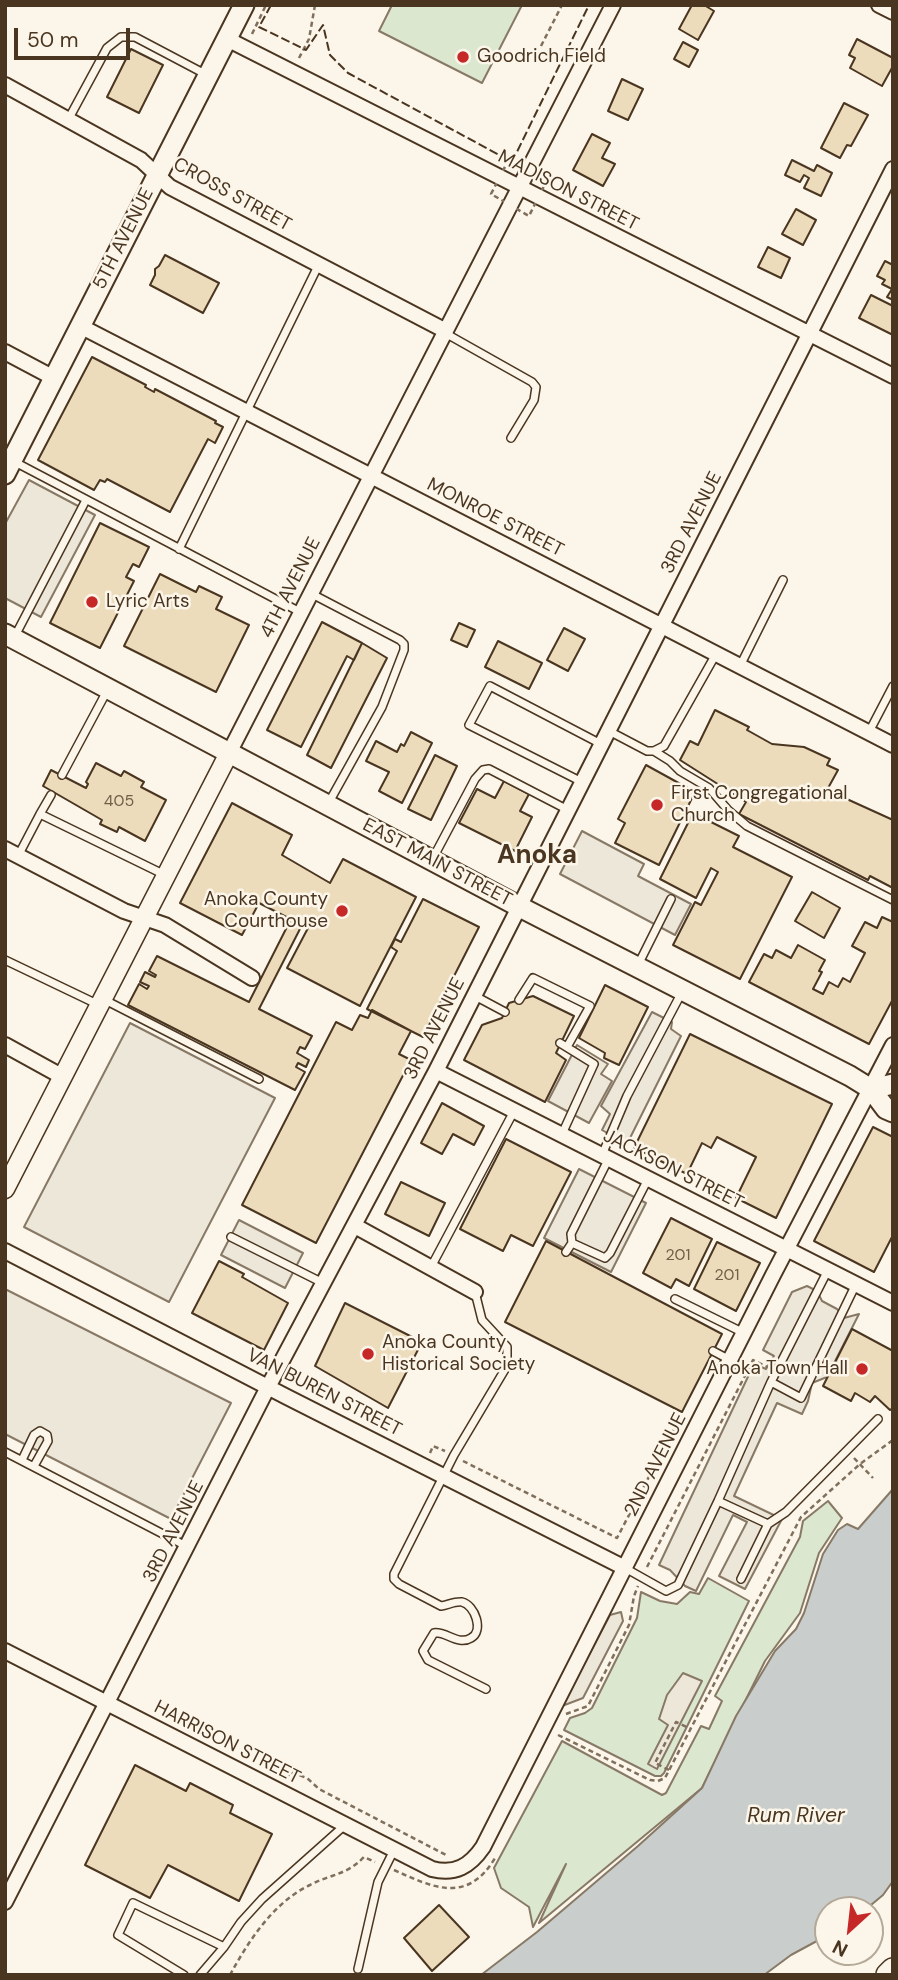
<!DOCTYPE html>
<style>
body{margin:0}
#map{position:relative;width:898px;height:1980px;overflow:hidden;background:#fbf6e9;font-family:"DM Sans",sans-serif}
canvas{display:block}
.frame{position:absolute;inset:0;border:7px solid #4a3520;pointer-events:none}
.north{position:absolute;left:814px;top:1896px;width:70px;height:70px;box-sizing:border-box;background:#fbf6e9;border:2px solid #b4a999;border-radius:50%;rotate:207deg;font-size:19px;font-weight:700;line-height:28px;text-align:center;color:#4a3520}
.north::after{content:'';display:block;margin:auto;width:24px;height:32px;background:#c62828;clip-path:polygon(50% 0,100% 100%,50% 72%,0 100%)}
.scale{position:absolute;left:14px;top:28px;width:116px;height:32px;box-sizing:border-box;border:4px solid #4a3520;border-top:0;padding-left:9px;font-size:21px;line-height:24px;white-space:nowrap;color:#4a3520;-webkit-text-stroke:5px #fbf6e9;paint-order:stroke}
</style>
<div id="map">
<canvas width="898" height="1980"></canvas>
<div class="frame"></div>
<div class="north">N</div>
<div class="scale">50 m</div>
</div>
<script>
const c = document.querySelector('canvas').getContext('2d');
c.lineJoin = 'round';
function fill(path, color) {
  c.fillStyle = color;
  c.fill(path, 'evenodd');
}
function strokePath(path, color, width, dash) {
  c.strokeStyle = color;
  c.lineWidth = width;
  c.lineCap = dash ? 'butt' : 'round';
  c.setLineDash(dash || []);
  c.stroke(path);
}
function write(font, color, halo, rows, align = 'center') {
  c.font = font + ' "DM Sans",sans-serif';
  c.lineWidth = 5;
  c.setLineDash([]);
  c.textBaseline = 'middle';
  c.strokeStyle = halo;
  c.fillStyle = color;
  for (const [text, x, y, turn = 0] of rows) {
    c.save();
    c.translate(x, y);
    c.rotate((+turn || 0) * Math.PI / 180);
    c.textAlign = isNaN(turn) ? turn : align;
    if (halo) c.strokeText(text, 0, 0);
    c.fillText(text, 0, 0);
    c.restore();
  }
}
const green = new Path2D(`
 M392,5H522L482,83L379,31Z
 M828,1501L842,1518L819,1553L800,1613L765,1661L702,1788L539,1923L566,1864L533,1927L529,1907L501,1888L494,1868L562,1741L662,1795L666,1793L701,1726L709,1729L722,1701L715,1696L800,1537L803,1521Z
 M708,1578L749,1601L664,1773L661,1776H655L564,1730L570,1718L585,1713L592,1708L637,1618L641,1592L660,1601L677,1604L690,1592L699,1594Z`);
const parking = new Path2D(`
 M29,480L95,515L41,617L5,598V524Z
 M582,831L644,864L638,876L691,904L675,935L560,874Z
 M652,1012L672,1022L671,1029L681,1036L627,1144L602,1130L610,1114L601,1106Z
 M130,1023L275,1098L169,1302L24,1227Z
 M577,1045L608,1064L601,1074L612,1081L589,1123L548,1101Z
 M579,1169L646,1203L611,1272L544,1238Z
 M239,1220L303,1253L285,1288L221,1255Z
 M807,1286L817,1291L822,1301L837,1309L844,1318L859,1314L827,1377L812,1383L808,1401L802,1414L777,1403L734,1496L782,1519L745,1589L719,1576L747,1522L733,1515L696,1591L685,1586L670,1570L659,1565L754,1364L766,1369L774,1356L763,1350L792,1292Z
 M5,1289L231,1403L171,1519L5,1434Z
 M621,1612L623,1621L583,1698L562,1706L610,1615Z
 M683,1673L702,1681L657,1769L648,1764L668,1725L659,1719L667,1695Z`);
const water = new Path2D(`
 M893,1489V1881L883,1895L865,1910H828V1935L791,1955L764,1975H481L537,1932L638,1846L702,1788L736,1716L775,1651L796,1629L804,1613L823,1554L838,1530L847,1524L858,1529Z`);
const building = new Path2D(`
 M692,5H704L714,11L698,40L679,29Z
 M857,39L893,58V66L882,86L850,68L855,58L849,55Z
 M683,42L698,50L689,67L674,59Z
 M131,49L163,65L139,113L107,97Z
 M622,79L643,89L628,120L608,111Z
 M844,103L868,115L851,146L847,145L840,158L821,148Z
 M592,134L610,143L602,158L615,164L603,186L573,170Z
 M792,160L814,171L817,165L832,173L821,196L804,188L809,178L804,175L800,182L785,175Z
 M796,209L816,220L803,245L782,234Z
 M768,247L790,258L781,278L758,267Z
 M165,255L219,283L203,313L150,285L155,275V269L159,266Z
 M885,261L893,265V300L887,297L892,289L882,284L885,280L877,276Z
 M871,295L893,306V335L859,318Z
 M92,357L146,385L145,387L154,392L155,389L216,421L215,423L223,427L215,443L208,439L170,512L107,479L105,482L100,480L94,490L38,460Z
 M100,523L149,547L139,567L133,564L126,577L134,581L100,648L50,623Z
 M160,574L196,592L199,586L222,597L216,609L249,625L216,692L124,646Z
 M322,622L362,643L354,660L347,656L301,747L267,730Z
 M459,623L475,630L467,647L451,640Z
 M564,628L585,639L568,671L547,660Z
 M498,641L542,663L529,689L485,667Z
 M362,643L387,658L331,768L307,755Z
 M715,710L749,727L747,730L772,744L804,747L830,759L827,765L838,770L827,790L893,820V888L870,876L868,880L739,814L746,802L680,760L690,741L698,745Z
 M411,732L432,743L402,803L379,791L389,772L366,761L376,741L397,752L401,744L404,746Z
 M435,755L457,766L431,820L408,809Z
 M96,763L121,776L124,771L144,782L141,787L166,800L145,841L119,827L117,832L100,824L102,820L43,786L51,770L86,788L88,784L86,782Z
 M646,765L695,792L659,865L615,843L625,823L618,819Z
 M504,781L529,794L520,811L532,817L515,851L459,823L477,789L495,798Z
 M232,803L292,835L282,855L330,883L343,859L416,897L360,1006L287,968L308,928L259,903L242,935L180,903Z
 M693,813L739,836L733,847L792,877L740,979L673,945L695,902L701,905L718,872L711,868L696,898L660,879Z
 M812,892L840,908L824,938L795,921Z
 M423,899L479,927L423,1037L367,1009L397,951L391,947L395,939L401,942Z
 M882,917L893,922V999L869,1044L749,982L764,954L772,958L776,950L791,958L798,945L825,960L819,971L822,972L813,989L823,994L829,982L838,987L843,978L850,982L865,953L852,946L865,922L877,928Z
 M291,919L302,925L259,1009L312,1036L305,1049L300,1047L297,1053L309,1060L306,1067L298,1063L296,1067L305,1072L295,1090L128,1005L139,984L147,989L149,986L140,982L145,972L155,977L156,975L149,971L157,956L249,1002Z
 M605,985L648,1007L619,1065L604,1058L605,1053L579,1038Z
 M533,996L574,1016L556,1053L566,1060L545,1102L464,1060L482,1025L502,1018L509,1003Z
 M372,1010L411,1031L399,1054L411,1060L316,1243L242,1205L336,1022L352,1030L360,1015L368,1018Z
 M690,1034L832,1104L776,1218L736,1198L756,1157L717,1137L711,1148L702,1143L687,1174L634,1148Z
 M442,1103L484,1126L474,1145L453,1134L442,1154L421,1143Z
 M873,1127L893,1137V1235L874,1272L814,1241Z
 M506,1139L571,1172L533,1246L511,1235L503,1251L460,1229Z
 M401,1182L445,1203L429,1236L385,1214Z
 M671,1218L712,1239L689,1286L676,1279L671,1288L643,1273Z
 M546,1241L722,1334L682,1412L505,1322Z
 M717,1242L760,1263L736,1311L694,1289Z
 M219,1261L244,1274L242,1277L288,1303L264,1350L192,1313Z
 M345,1303L422,1342L388,1408L315,1366Z
 M852,1329L893,1351V1408L890,1410L875,1396L870,1402L855,1393L851,1401L823,1386Z
 M135,1765L186,1791L190,1783L233,1805L230,1813L272,1834L239,1901L168,1865L150,1898L85,1865Z
 M439,1905L469,1937L432,1971L404,1938Z`);
const path = new Path2D(`
 M252,34L266,5
 M541,46L562,5
 M299,58L309,39L315,5
 M508,161L547,180L529,216L491,194Z
 M430,1453L433,1446L445,1451
 M854,1458L873,1478
 M463,1461L617,1538L677,1423L680,1425
 M647,1567L753,1360L767,1367
 M566,1714L588,1706L629,1625L634,1596L638,1586
 M558,1735L650,1780L658,1781L665,1778L801,1517L860,1464L893,1440
 M669,1770L655,1763L676,1722L691,1729
 M287,1778L290,1772L307,1778L319,1789L446,1855
 M394,1870C432,1887 467,1905 495,1858
 M230,1975C249,1940 274,1902 310,1885C331,1874 347,1875 364,1857L375,1862`);
const service = new Path2D(`
 M68,120L107,48L121,37H135L207,75
 M445,333L532,382L536,387L534,400L511,438
 M13,461L302,613
 M179,549L319,264
 M312,594L400,640L404,644V650L382,707L328,804
 M15,636L86,500
 M740,666L783,580
 M609,731L647,751H654L664,746L716,654
 M869,732L893,686
 M654,751L670,761L680,771L709,788L728,810L747,826L893,900
 M62,775L108,689
 M582,782L469,725L490,686L601,744
 M40,814L51,795
 M18,856L40,814L165,875
 M432,860L475,779L483,770L489,769L568,810
 M5,960L99,1005
 M637,967L671,899
 M475,996L505,1012
 M103,999L259,1079
 M519,1000L533,978L590,1006L567,1047
 M560,1043L594,1064L562,1134
 M602,1155L627,1096L682,992
 M609,1158L571,1234L572,1243L605,1258L610,1253L648,1179
 M231,1237L323,1283
 M566,1252L572,1243
 M431,1267L514,1111
 M475,1292L482,1320L507,1347V1366L454,1455L394,1574V1579L399,1584L441,1606C448,1605 455,1601 462,1602C475,1605 484,1631 471,1638C458,1646 446,1631 434,1633L423,1651L428,1660L486,1689
 M675,1299L744,1333
 M713,1351L730,1360
 M771,1382L828,1270
 M5,1452L188,1547
 M22,1460L34,1435L40,1431L47,1435L48,1441L34,1466
 M718,1501L768,1524L741,1579
 M768,1524L786,1512L878,1419
 M625,1568L666,1591L678,1585L718,1501L771,1382L801,1398L856,1284
 M358,1969L378,1882L394,1850
 M184,1975L118,1935L133,1903L224,1947
 M200,1975L224,1947L241,1922L262,1899L345,1825`);
const minor = new Path2D(`
 M879,5L893,12
 M227,39L893,376
 M5,85L141,160L170,187L446,331
 M80,326L893,745
 M5,352L54,378
 M229,753L613,5
 M5,849L124,911L165,925L252,978
 M5,1045L63,1077
 M436,1071L893,1303
 M355,1226L475,1292
 M5,1251L287,1397L625,1568
 M5,1651L432,1869C455,1875 470,1866 483,1847L773,1275L893,1045
 M5,1902L268,1387L436,1071L893,169`);
const tertiary = new Path2D(`
 M5,1189L229,753`);
const secondary = new Path2D(`
 M5,474L244,5
 M5,634L518,906L850,1076L871,1089L886,1109L893,1112
 M871,1089L893,1084`);
const trunk = new Path2D(`
 M888,1975L893,1970`);
const fence = new Path2D(`
 M271,5L259,27L306,50L323,25L330,55L348,73L512,162L589,5`);
const markers = [
 [463,57,7,"#c62828"],
 [92,602,7,"#c62828"],
 [657,805,7,"#c62828"],
 [342,911,7,"#c62828"],
 [368,1354,7,"#c62828"],
 [862,1369,7,"#c62828"]
];
const numberNames = [
 ["405",119,802],
 ["201",678,1256],
 ["201",727,1276]
];
const poiNames = [
 ["Goodrich Field",477,57],
 ["Lyric Arts",106,602],
 ["First Congregational",671,794],
 ["Church",671,816],
 ["Anoka County",328,900,"right"],
 ["Courthouse",328,922,"right"],
 ["Anoka County",382,1343],
 ["Historical Society",382,1365],
 ["Anoka Town Hall",848,1369,"right"]
];
const streetNames = [
 ["MADISON STREET",568,191,27],
 ["CROSS STREET",232,195,29],
 ["5TH AVENUE",124,239,-63],
 ["MONROE STREET",495,518,27],
 ["3RD AVENUE",692,523,-63],
 ["4TH AVENUE",291,588,-63],
 ["EAST MAIN STREET",437,863,28],
 ["3RD AVENUE",435,1029,-63],
 ["JACKSON STREET",673,1170,27],
 ["VAN BUREN STREET",324,1393,27],
 ["2ND AVENUE",656,1465,-63],
 ["3RD AVENUE",174,1532,-63],
 ["HARRISON STREET",227,1743,27]
];
const waterNames = [
 ["Rum River",796,1816]
];
const districtNames = [
 ["Anoka",537,856]
];
fill(green, '#dce7d0');
strokePath(green, '#887966', 2);
fill(parking, '#ede7d9');
strokePath(parking, '#887966', 2);
fill(water, '#c9cecd');
strokePath(water, '#887966', 2);
fill(building, '#ecdcbc');
strokePath(building, '#4a3520', 2);
strokePath(service, '#4a3520', 10);
strokePath(minor, '#4a3520', 18);
strokePath(tertiary, '#4a3520', 21);
strokePath(secondary, '#4a3520', 23);
strokePath(trunk, '#4a3520', 26);
strokePath(path, '#7f6f5c', 2.5, [5, 3.5]);
strokePath(service, '#fbf6e9', 7);
strokePath(minor, '#fbf6e9', 14);
strokePath(tertiary, '#fbf6e9', 18);
strokePath(secondary, '#fbf6e9', 19);
strokePath(trunk, '#fbf6e9', 23);
strokePath(fence, '#4a3520', 2, [9, 3.5]);
for (const [x, y, r, color] of markers) {
  const dot = new Path2D();
  dot.arc(x, y, r, 0, 2 * Math.PI);
  c.fillStyle = color;
  c.fill(dot);
  strokePath(dot, '#fbf6e9', 2.5);
}
write('16px', '#725f47', null, numberNames);
write('19px', '#4a3520', '#fbf6e9', poiNames, 'left');
write('19px', '#4a3520', '#fbf6e9', streetNames);
write('italic 21px', '#4a3520', '#fbf6e9', waterNames);
write('bold 26px', '#4a3520', '#fbf6e9', districtNames);
</script>
